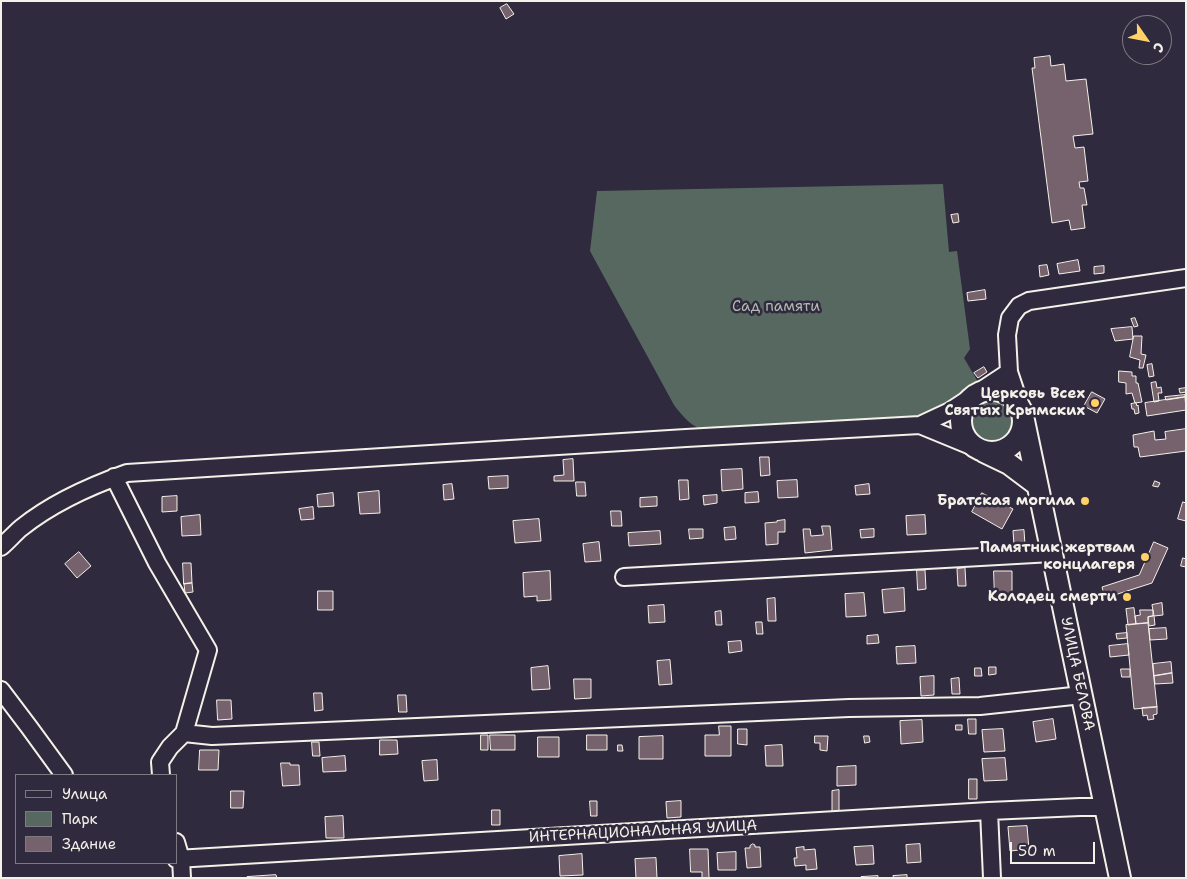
<!DOCTYPE html>
<meta charset="utf-8">
<style>
body{margin:0}
#map{position:relative;width:1187px;height:879px;overflow:hidden;background:#2f2a3d;font-family:"Shantell Sans",sans-serif}
canvas{display:block}
.frame{position:absolute;inset:0;border:2px solid #f4f1e8;pointer-events:none}
.legend{position:absolute;left:15px;top:774px;width:162px;height:90px;box-sizing:border-box;background:#2f2a3d;border:1px solid #7e7a81;margin:0;padding:6px 9px;list-style:none;font-size:15px;color:#f4f1e8}
.legend li{display:flex;align-items:center;gap:10px;height:25px}
.legend b{width:25px;border:1px solid #7e7a81}
.north{position:absolute;left:1122px;top:15px;width:50px;height:50px;box-sizing:border-box;background:#2f2a3d;border:1px solid #7e7a81;border-radius:50%;rotate:123deg;font-size:14px;font-weight:700;line-height:20px;text-align:center;color:#f4f1e8}
.north::after{content:'';display:block;margin:auto;width:18px;height:22px;background:#ffd166;clip-path:polygon(50% 0,100% 100%,50% 72%,0 100%)}
.scale{position:absolute;left:1010px;top:842px;width:85px;height:22px;box-sizing:border-box;border:2px solid #f4f1e8;border-top:0;padding-left:6px;font-size:15px;line-height:18px;white-space:nowrap;color:#f4f1e8;-webkit-text-stroke:4px #2f2a3d;paint-order:stroke}
</style>
<div id="map">
<canvas width="1187" height="879"></canvas>
<div class="frame"></div>
<ul class="legend">
<li><b style="height:6px;background:#2f2a3d"></b>Улица</li>
<li><b style="height:14px;background:#576861"></b>Парк</li>
<li><b style="height:14px;background:#76626c"></b>Здание</li>
</ul>
<div class="north">С</div>
<div class="scale">50 m</div>
</div>
<script>
const c = document.querySelector('canvas').getContext('2d');
c.lineJoin = 'round';
function fill(path, color) {
  c.fillStyle = color;
  c.fill(path, 'evenodd');
}
function strokePath(path, color, width, dash) {
  c.strokeStyle = color;
  c.lineWidth = width;
  c.lineCap = dash ? 'butt' : 'round';
  c.setLineDash(dash || []);
  c.stroke(path);
}
function write(font, color, halo, rows, align = 'center') {
  c.font = font + ' "Shantell Sans",sans-serif';
  c.lineWidth = 5;
  c.setLineDash([]);
  c.textBaseline = 'middle';
  c.strokeStyle = halo;
  c.fillStyle = color;
  for (const [text, x, y, turn = 0] of rows) {
    c.save();
    c.translate(x, y);
    c.rotate((+turn || 0) * Math.PI / 180);
    c.textAlign = isNaN(turn) ? turn : align;
    if (halo) c.strokeText(text, 0, 0);
    c.fillText(text, 0, 0);
    c.restore();
  }
}
const green = new Path2D(`
 M943,184L949,252L957,251L970,349L964,358L978,382L949,403L917,419L707,432C692,427 683,417 674,405L590,251L597,191Z
 M966 421a25 25 0 1 1 50 0a25 25 0 1 1-50 0Z`);
const building = new Path2D(`
 M507,4L514,14L506,19L500,8Z
 M1050,56L1051,66L1064,64L1066,81L1086,79L1093,134L1073,136L1075,148L1084,147L1088,181L1079,182L1080,188H1084L1087,205H1082L1085,228L1071,230L1069,220L1052,223L1032,68H1035L1034,58Z
 M958,214L959,222L953,223L951,215Z
 M1078,260L1080,271L1059,274L1057,264Z
 M1047,265L1049,275L1040,277L1039,266Z
 M1104,266V273L1094,274V267Z
 M985,290L986,299L968,301L967,293Z
 M1135,318L1138,326L1134,327L1131,319Z
 M1132,327L1133,339L1115,341L1111,329Z
 M1134,336H1142L1141,354L1146,355L1143,368H1139L1140,360L1130,357Z
 M1152,364L1154,376L1149,377L1147,365Z
 M984,367L987,372L978,378L974,373Z
 M1119,371L1132,372V376H1136V383H1138L1142,402L1135,403L1132,393L1126,394V383L1119,382Z
 M1156,382L1157,388L1161,387L1162,393H1158L1159,401L1154,402L1151,383Z
 M1186,388V392L1180,393L1179,389Z
 M1092,392L1105,399L1097,413L1084,406Z
 M1185,395V397L1166,400L1165,397Z
 M1185,397L1186,410L1147,416L1145,403Z
 M1136,403L1137,406L1138,405L1139,413L1135,414L1134,409H1132L1131,404Z
 M1186,429V451L1140,457L1138,447H1134L1133,435L1154,431L1155,440L1166,439L1165,432Z
 M760,457H769L770,475L761,476Z
 M573,459L574,481H554V476L564,475L563,460Z
 M742,469L743,489L722,491L721,470Z
 M508,476V488L489,489L488,477Z
 M679,480H688L689,499L680,500Z
 M797,480L798,497L778,498L777,481Z
 M1155,481L1160,483L1158,487L1153,486Z
 M576,482H585L586,496H577Z
 M452,484L454,499L444,500L443,485Z
 M869,484L870,494L856,495L855,486Z
 M379,491L380,513L360,514L358,493Z
 M758,492L759,502L745,503V493Z
 M333,493L334,506L318,507L317,495Z
 M982,493L1013,509L1002,529L972,512Z
 M717,495V503L704,505L703,496Z
 M177,496V511L162,512V497Z
 M657,497V506L640,507V498Z
 M1183,502L1186,503V521L1178,519Z
 M313,507L314,519L301,520L299,509Z
 M611,511H621L622,526H612Z
 M200,515L201,535L182,536L181,517Z
 M925,515L926,534L907,535L906,516Z
 M539,519L541,541L515,543L513,521Z
 M785,520V532H778V544L766,545L765,523L777,522V521Z
 M822,526H830L832,550L805,553L803,529H810L811,536L823,535Z
 M735,527L736,539L725,540L724,528Z
 M689,529H703V538L690,539Z
 M874,529V537L861,538L860,530Z
 M1024,530L1025,545H1014L1013,531Z
 M660,531L661,544L629,546L628,533Z
 M599,542L601,561L585,562L583,544Z
 M1154,542L1168,548L1152,583L1105,598L1102,587L1139,575Z
 M79,552L91,566L77,578L65,564Z
 M1183,558L1186,559V567L1181,566Z
 M183,563H191L192,583L184,584Z
 M965,568L966,586H958L957,569Z
 M917,570H925L926,589L918,590Z
 M550,571L551,600L537,601V596L524,597L523,573Z
 M994,571H1012V599L995,600Z
 M192,583L193,592L185,593L184,584Z
 M904,588L905,611L884,613L882,590Z
 M318,591H333V610H318Z
 M864,593L866,616L846,617L845,594Z
 M775,598L776,621H768L767,599Z
 M1162,603L1163,615L1154,616L1152,605Z
 M664,605L665,622L649,623L648,606Z
 M1134,608L1136,624L1128,625L1126,609Z
 M1140,610H1153V616L1148,617V623L1136,624L1135,616L1140,615Z
 M721,611L722,625H716L715,612Z
 M1154,616L1155,625L1149,626L1148,617Z
 M756,622H762L763,634H757Z
 M1148,623L1157,707L1134,709L1126,625Z
 M1166,628L1167,639L1150,640L1149,629Z
 M1127,633V638L1117,639L1116,634Z
 M878,635L879,643L867,644V636Z
 M741,641L742,651L729,653L728,642Z
 M1128,644L1129,655L1110,657L1109,646Z
 M915,646L916,663L897,664L896,647Z
 M670,660L672,684L659,685L657,661Z
 M1171,662L1172,673L1154,676L1153,664Z
 M548,666L550,689L532,690L531,668Z
 M989,667H996V674L989,675Z
 M975,668H981L982,676H975Z
 M1121,669H1130V677H1122Z
 M1172,673L1173,683L1155,684L1154,676Z
 M934,676V695L921,696L920,677Z
 M959,678L960,694H952L951,679Z
 M574,679H591V698L575,699Z
 M314,693H322L323,710L315,711Z
 M398,695H406L407,712H399Z
 M217,700H231L232,719L218,720Z
 M1157,707V714L1153,715L1154,719L1148,720L1147,715L1143,716L1142,708Z
 M968,719H976V734H969Z
 M1053,719L1056,739L1036,742L1033,722Z
 M922,720L923,742L901,744L900,721Z
 M956,725H962V730H956Z
 M719,726H731V756H705V735H719Z
 M738,729H747V745L738,744Z
 M1003,729L1005,751L984,752L982,730Z
 M481,735H488V750H481Z
 M490,735H515V750H491Z
 M587,735H607V750H587Z
 M663,736V759H639V737Z
 M815,736H828L827,751L820,750V743H815Z
 M864,736H869L870,742L865,743Z
 M538,737H559V757H538Z
 M380,740H397L398,754L380,755Z
 M312,742H319L320,756H313Z
 M618,745H622L623,751H618Z
 M782,745L783,766H766L765,746Z
 M200,750H219L218,770H199Z
 M345,756L346,771L323,772L322,758Z
 M1005,758L1007,780L984,781L982,759Z
 M437,760L438,780L424,781L422,761Z
 M281,763H290V765H299L300,785L283,786Z
 M856,766V785L837,786V767Z
 M969,779H977V799H969Z
 M839,790V812L832,813V791Z
 M231,791H244L243,808H231Z
 M590,801H597V816H591Z
 M681,801V817L667,818L666,802Z
 M492,810H500V825H492Z
 M343,816L344,838H326L325,817Z
 M1027,826L1029,849L1010,851L1008,827Z
 M753,844L755,845V847H760L761,867L747,868L745,848H750V846Z
 M920,844L921,862L907,863L906,845Z
 M873,846L874,864L856,865L854,847Z
 M804,847V850L815,849L817,869L806,870V865L795,866L794,858H797L796,848Z
 M690,849H708L709,878H702V872H691Z
 M736,852V870H718L717,853Z
 M582,854L583,875L560,876L559,856Z
 M656,858L657,878H636L635,859Z
 M276,875L277,878H247V877Z
 M907,875V878H894L893,876Z
 M878,876V878H861V877Z`);
const minor = new Path2D(`
 M1022,411L1009,372L1007,335L1010,318L1019,306L1029,301L1186,278
 M920,425L976,448
 M114,477L157,563L208,650L184,733L170,747L160,762L161,775
 M1,547C8,541 14,534 21,528C52,503 90,486 127,473L686,438L920,425L950,411L1009,372
 M624,577L1052,553
 M1,690L29,727L64,775
 M184,733L212,736L849,708L980,706L1082,695
 M989,811L992,878
 M176,842L181,859L182,878
 M176,859L989,811L1080,807H1104`);
const major = new Path2D(`
 M961 421a31 31 0 1 1 62 0a31 31 0 1 1-62 0Z
 M1022,411L1120,878
 M984,452L1009,464L1037,485`);
const markers = [
 [1095,403,5,"#ffd166"],
 [1085,501,5,"#ffd166"],
 [1145,557,5,"#ffd166"],
 [1127,597,5,"#ffd166"]
];
const parkNames = [
 ["Сад памяти",776,307]
];
const poiNames = [
 ["Церковь Всех",1085,394],
 ["Святых Крымских",1085,411],
 ["Братская могила",1075,501],
 ["Памятник жертвам",1135,548],
 ["концлагеря",1135,565],
 ["Колодец смерти",1117,597]
];
const streetNames = [
 ["УЛИЦА БЕЛОВА",1077,674,78],
 ["ИНТЕРНАЦИОНАЛЬНАЯ УЛИЦА",643,832,-3]
];
fill(green, '#576861');
fill(building, '#76626c');
strokePath(building, '#f4f1e8', 1);
strokePath(minor, '#f4f1e8', 20);
strokePath(major, '#f4f1e8', 24);
strokePath(minor, '#2f2a3d', 16);
strokePath(major, '#2f2a3d', 20);
for (const [x, y, r, color] of markers) {
  const dot = new Path2D();
  dot.arc(x, y, r, 0, 2 * Math.PI);
  c.fillStyle = color;
  c.fill(dot);
  strokePath(dot, '#2f2a3d', 2);
}
write('15px', '#b5bab2', '#2f2a3d', parkNames);
write('bold 15px', '#f4f1e8', '#2f2a3d', poiNames, 'right');
write('15px', '#f4f1e8', '#2f2a3d', streetNames);
</script>
